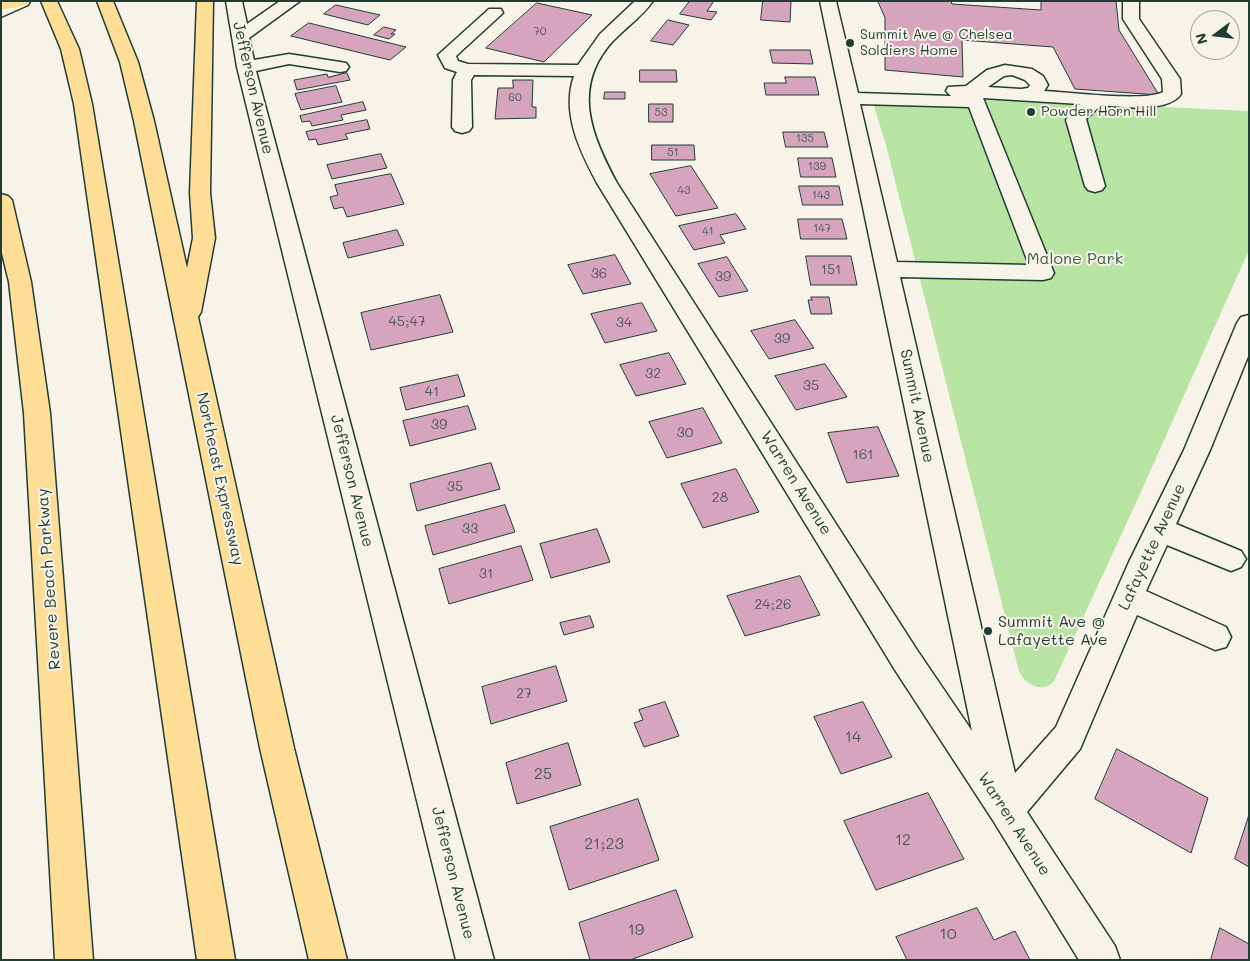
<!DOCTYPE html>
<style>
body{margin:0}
#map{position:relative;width:1250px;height:961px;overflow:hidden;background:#f7f3e8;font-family:Mali,sans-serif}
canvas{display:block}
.frame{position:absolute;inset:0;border:2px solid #1f3d34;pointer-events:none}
.north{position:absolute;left:1190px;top:10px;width:50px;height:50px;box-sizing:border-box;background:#f7f3e8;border:1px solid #a1aaa0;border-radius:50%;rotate:255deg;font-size:14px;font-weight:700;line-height:20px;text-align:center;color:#1f3d34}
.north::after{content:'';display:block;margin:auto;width:18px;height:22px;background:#1f3d34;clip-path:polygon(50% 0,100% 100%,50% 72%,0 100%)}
</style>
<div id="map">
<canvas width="1250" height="961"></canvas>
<div class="frame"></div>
<div class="north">N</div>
</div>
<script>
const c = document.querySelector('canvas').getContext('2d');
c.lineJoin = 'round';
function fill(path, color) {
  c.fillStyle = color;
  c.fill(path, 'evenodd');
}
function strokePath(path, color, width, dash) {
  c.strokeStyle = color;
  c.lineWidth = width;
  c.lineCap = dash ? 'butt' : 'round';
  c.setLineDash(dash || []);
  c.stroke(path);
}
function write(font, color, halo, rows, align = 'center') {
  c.font = font + ' Mali,sans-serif';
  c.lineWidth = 4;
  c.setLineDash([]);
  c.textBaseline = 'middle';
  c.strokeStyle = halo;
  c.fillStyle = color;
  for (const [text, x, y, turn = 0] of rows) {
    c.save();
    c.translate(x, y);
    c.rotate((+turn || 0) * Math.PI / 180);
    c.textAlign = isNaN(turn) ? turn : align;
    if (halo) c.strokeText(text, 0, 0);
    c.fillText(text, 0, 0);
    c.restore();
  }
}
const green = new Path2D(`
 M870,93L1249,111V250L1140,494L1054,681C1043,694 1025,685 1019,671L886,145Z`);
const building = new Path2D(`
 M690,1H714L707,11L717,12L711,20L680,14Z
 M763,1H791L790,22L761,20Z
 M878,1H951L952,4L1041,10V1H1116L1119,30L1159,95L1075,89L1053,47L962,40L963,77L885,70V18Z
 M537,3L592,15L544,62L486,48Z
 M336,5L380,15L368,25L324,14Z
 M668,20L689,25L673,45L651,41Z
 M309,23L406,47L390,60L291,36Z
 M384,27L396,30L391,34H395L389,39L374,35Z
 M770,50H810L813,64L773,63Z
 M640,70H676L677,82H640Z
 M347,73L350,80L297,90L294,80L327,74L328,77Z
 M785,77H815L819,95H766L764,83H786Z
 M513,80H533L532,107H536V118L495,119L498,88H513Z
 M336,86L342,102L301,110L295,94Z
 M605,92H625V99H604Z
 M363,102L366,110L341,115L343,120L312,126L310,121L302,122L300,116Z
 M649,104H673V122H649Z
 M367,120L370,129L345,134L348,139L318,145L316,139L309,140L306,132Z
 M783,132H824L828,147H786Z
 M652,145H694L695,160H652Z
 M381,154L387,168L332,179L327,165Z
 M798,158H832L836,177H801Z
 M691,166L718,208L676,216L650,174Z
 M391,174L404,204L347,217L343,207L334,209L330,197L338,195L335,185Z
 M799,186H839L843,205H803Z
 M736,214L746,229L720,235L725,243L694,250L679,226Z
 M798,219H842L847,239H801Z
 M397,230L404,245L348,258L343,243Z
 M615,255L631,284L583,294L568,265Z
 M806,256H851L857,285H811Z
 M727,257L748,291L719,297L698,264Z
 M440,295L453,332L371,350L361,313Z
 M811,297H829L832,314H811L808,300H812Z
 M642,303L657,331L605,343L591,314Z
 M795,320L814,348L769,359L751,331Z
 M669,353L686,384L636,396L620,365Z
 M825,364L847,397L796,410L775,376Z
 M458,375L465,396L406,410L400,388Z
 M468,406L476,429L410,446L403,421Z
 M703,408L722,443L667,458L649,422Z
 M878,427L899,476L847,483L828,433Z
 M491,463L500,489L417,511L410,484Z
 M736,469L759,512L703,528L681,484Z
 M505,505L515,532L433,555L425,526Z
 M597,529L610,562L551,578L540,544Z
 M521,546L533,580L449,604L439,569Z
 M800,576L820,615L745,636L727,596Z
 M590,616L594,627L564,635L560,623Z
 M556,666L567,701L491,724L482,687Z
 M665,702L679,736L644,747L634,723L643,720L639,710Z
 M863,702L892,757L841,774L814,717Z
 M568,743L581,785L517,804L506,763Z
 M1117,749L1208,798L1191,853L1095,799Z
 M928,793L964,859L876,890L844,821Z
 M638,799L659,860L569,890L550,827Z
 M1249,815V867L1235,859Z
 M676,890L693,937L630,960H590L579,923Z
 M977,908L994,940L1015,931L1030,960H907L896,937Z
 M1220,928L1249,944V960H1211Z`);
const minor = new Path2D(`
 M9,1H30L28,5L1,17V5Z
 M226,1H242L247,24L280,1H300L249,38L254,60L289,54L340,62L346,63L349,67L346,71L340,72L289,64L256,71L494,960H456L237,67Z
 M635,1H653C642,17 625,28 612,42C571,88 592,136 617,183L917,650L972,731L820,1H836L858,93L951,96L946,91L948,87L966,86L987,70L1005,65L1032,69L1043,76L1048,85L1044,91C1070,92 1143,102 1163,92L1162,79L1123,19V1H1139V19L1180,79L1181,94C1168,113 1122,107 1101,105L1086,119L1105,186L1102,190L1095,192L1088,190L1085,186L1066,120L1070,113L1080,104L983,98L1054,273L1051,278L1043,280L900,277L1015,773L1056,727L1129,562L1184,450L1237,323L1241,317L1249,315V354L1210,450L1176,524L1241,551L1246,559L1241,567L1231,571L1167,545L1146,591L1226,627L1231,637L1226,647L1215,650L1137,615L1080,749L1027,812L1115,946L1120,960H1079L994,822L895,670L597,183C580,151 561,113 574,76L474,75L471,80L472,127L469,131L462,133L455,131L452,127L453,80L457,72L445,68L438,55L489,9H501L503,13L456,56L458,61L468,64L578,65L600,34ZM1012,75L1025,80L1030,85L1028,88L1021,89L988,87L1004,76ZM860,104L969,107L1029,265L897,262Z`);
const highway = new Path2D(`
 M1,1H29L27,5L1,10Z
 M41,1H57L79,49L92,104L235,960H197L74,104L61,49Z
 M97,1H113L138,62L154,121L187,268L193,238L190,193L197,1H213L210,193L215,238L201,312L198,317L294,748L347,960H309L260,748L134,121L120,62Z
 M1,194L8,196L12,200L31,282L50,413L93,960H55L24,413L9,282L1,249Z`);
const markers = [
 [850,43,5,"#1f3d34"],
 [1031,112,5,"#1f3d34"],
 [988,631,5,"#1f3d34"]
];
const farNumbernames = [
 ["70",540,32],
 ["60",515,98],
 ["53",661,113],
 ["135",805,139],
 ["51",673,153],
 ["139",817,167],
 ["43",684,191],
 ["143",821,196],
 ["147",822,229],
 ["41",708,232]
];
const farPoinames = [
 ["Summit Ave @ Chelsea",860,35],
 ["Soldiers Home",860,51],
 ["Powder Horn Hill",1041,112]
];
const numberNames = [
 ["151",831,270],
 ["36",599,274],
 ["39",723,277],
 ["45;47",407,322],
 ["34",624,323],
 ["39",782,339],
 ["32",653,374],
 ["35",811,386],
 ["41",432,392],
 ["39",439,425],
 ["30",685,433],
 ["161",863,455],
 ["35",455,487],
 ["28",720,498],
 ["33",470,529],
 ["31",486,574],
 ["24;26",773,605],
 ["27",524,694]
];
const streetNames = [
 ["Jefferson Avenue",253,88,77],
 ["Summit Avenue",917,406,78],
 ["Northeast Expressway",220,479,78],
 ["Jefferson Avenue",352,481,76],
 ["Warren Avenue",796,483,58],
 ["Lafayette Avenue",1152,547,-65],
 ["Revere Beach Parkway",49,579,-94],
 ["Warren Avenue",1014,824,57],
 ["Jefferson Avenue",453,873,76]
];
const parkNames = [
 ["Malone Park",1075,259]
];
const poiNames = [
 ["Summit Ave @",998,622],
 ["Lafayette Ave",998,640]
];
const nearNumbernames = [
 ["14",853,737],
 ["25",543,774],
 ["12",903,840],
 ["21;23",604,844],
 ["19",636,930],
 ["10",948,934]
];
fill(green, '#b7e4a3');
fill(building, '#d7a4be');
strokePath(building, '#1f3d34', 1);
strokePath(minor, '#1f3d34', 3);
strokePath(highway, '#1f3d34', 3);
fill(minor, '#f7f3e8');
fill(highway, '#fedd96');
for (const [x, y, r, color] of markers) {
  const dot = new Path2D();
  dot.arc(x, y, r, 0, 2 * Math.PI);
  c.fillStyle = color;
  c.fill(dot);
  strokePath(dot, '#f7f3e8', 2);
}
write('11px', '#4d5756', null, farNumbernames);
write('14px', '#1f3d34', '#f7f3e8', farPoinames, 'left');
write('14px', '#4d5756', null, numberNames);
write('16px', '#1f3d34', '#f7f3e8', streetNames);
write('16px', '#3d5e4a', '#f7f3e8', parkNames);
write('16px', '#1f3d34', '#f7f3e8', poiNames, 'left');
write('16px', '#4d5756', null, nearNumbernames);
</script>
